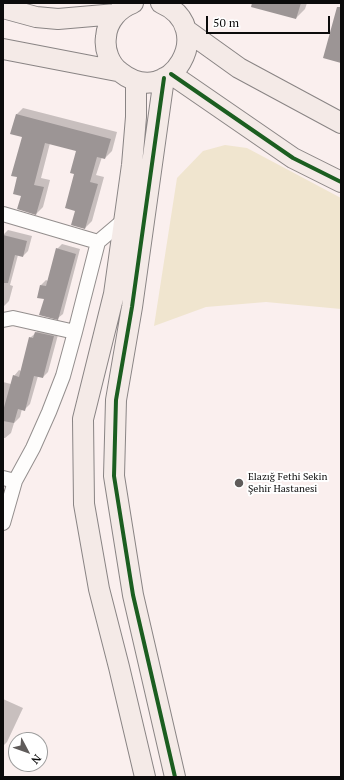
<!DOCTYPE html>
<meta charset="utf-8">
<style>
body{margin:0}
#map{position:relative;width:344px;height:780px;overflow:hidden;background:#faefee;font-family:"PT Serif",serif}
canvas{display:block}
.frame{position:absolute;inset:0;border:4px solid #0b0b0b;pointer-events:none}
.north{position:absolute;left:8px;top:732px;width:40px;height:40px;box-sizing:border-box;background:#fff;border:1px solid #9d9d9d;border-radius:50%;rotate:131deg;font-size:11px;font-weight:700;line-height:16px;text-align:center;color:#0b0b0b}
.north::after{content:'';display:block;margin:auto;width:14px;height:18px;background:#5f5b5a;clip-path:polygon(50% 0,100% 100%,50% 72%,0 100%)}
.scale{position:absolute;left:206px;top:16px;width:124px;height:18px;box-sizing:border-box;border:2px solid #0b0b0b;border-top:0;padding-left:5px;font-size:12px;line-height:14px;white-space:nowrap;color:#0b0b0b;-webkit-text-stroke:3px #fff;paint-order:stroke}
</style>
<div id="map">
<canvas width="344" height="780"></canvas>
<div class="frame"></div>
<div class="north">N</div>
<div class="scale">50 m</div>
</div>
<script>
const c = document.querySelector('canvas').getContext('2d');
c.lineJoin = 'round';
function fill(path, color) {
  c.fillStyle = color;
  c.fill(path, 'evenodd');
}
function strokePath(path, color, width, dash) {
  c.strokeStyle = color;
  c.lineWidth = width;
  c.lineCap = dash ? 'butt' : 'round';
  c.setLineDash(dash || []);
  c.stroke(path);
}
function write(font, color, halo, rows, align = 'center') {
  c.font = font + ' "PT Serif",serif';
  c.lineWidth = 4;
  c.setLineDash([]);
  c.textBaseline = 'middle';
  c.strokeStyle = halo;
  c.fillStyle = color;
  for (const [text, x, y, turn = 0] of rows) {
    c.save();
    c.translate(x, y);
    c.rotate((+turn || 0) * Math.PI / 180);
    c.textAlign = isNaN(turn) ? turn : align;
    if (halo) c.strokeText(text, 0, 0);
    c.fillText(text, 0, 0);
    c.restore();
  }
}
const green = new Path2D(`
 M225,145L247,148L341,198V309L266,302L206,307L154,326L177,178L203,151Z`);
const shadow = new Path2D(`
 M266,3H307L305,9L296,18Z
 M23,108L117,132L112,151L105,158L102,157L96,175L104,177L92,221L85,228L76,210L75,173L77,150L50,143L41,178L50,180L43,207L36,214L22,196L18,177L23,136L16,115Z
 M8,230L32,236L28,251L23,256L18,255L10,285L13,286L9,301L4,306H3V235Z
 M62,244L80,249L63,314L58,318L45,299L41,285L46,280L48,281L57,249Z
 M42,327L59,331L48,372L43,377L38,376L30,404L25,409H22L20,417L14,423L11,433L5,438H4L3,440V382L11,384L14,376L19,370L21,371L30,338Z
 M3,699L23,708L7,742L3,746Z`);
const building = new Path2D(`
 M252,3H301L296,19L251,7Z
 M337,7H341V63L323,58Z
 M16,114L111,139L105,159L97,157L90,182L98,184L85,229L71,225L75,211L65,208L74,174L70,173L76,151L45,143L34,185L44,187L36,215L17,209L21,196L13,194L17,177L11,176L22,137L10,134Z
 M3,235L27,241L23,257L15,255L8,283H3Z
 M56,248L76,254L58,320L39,315L44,299L37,298L40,285L46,286Z
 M35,332L54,336L43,378L34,376L25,411L18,409L14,423L3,421V411L13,375L19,377L29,337L33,338Z`);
const street = new Path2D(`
 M3,214L98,242
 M3,320L13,318L75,332
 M3,478L15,481
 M3,523L15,481L33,448L49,412L63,376L75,332L98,242L124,220`);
const secondary = new Path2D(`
 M133,3C119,8 107,21 106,37C104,50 110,65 120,72C170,112 219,28 161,3
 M3,8L36,17L58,19L116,14
 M186,30L239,68L341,123
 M3,49L117,71
 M171,74L293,158L341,182
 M164,78L132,307L116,400L114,476L133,595L175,777
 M136,82V117L132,165L114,294L83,419L84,504L99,589L119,667L145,777`);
const cycleway = new Path2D(`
 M171,74L293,158L341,182
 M164,78L132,307L116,400L114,476L133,595L175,777`);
const markers = [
 [239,483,5,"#5f5b5a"]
];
const poiNames = [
 ["Elazığ Fethi Sekin",248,477],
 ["Şehir Hastanesi",248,489]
];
fill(green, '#f0e5cf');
fill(shadow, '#0003');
fill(building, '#9c9595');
strokePath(street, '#938e8d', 16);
strokePath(secondary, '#898484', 22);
strokePath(street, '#fefdfc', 14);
strokePath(secondary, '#f4eae7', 20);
strokePath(cycleway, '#1b5e20', 4);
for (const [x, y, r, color] of markers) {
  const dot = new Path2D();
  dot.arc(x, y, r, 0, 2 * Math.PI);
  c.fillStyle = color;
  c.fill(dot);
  strokePath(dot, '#fff', 1.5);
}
write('10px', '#0b0b0b', '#fff', poiNames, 'left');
</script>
